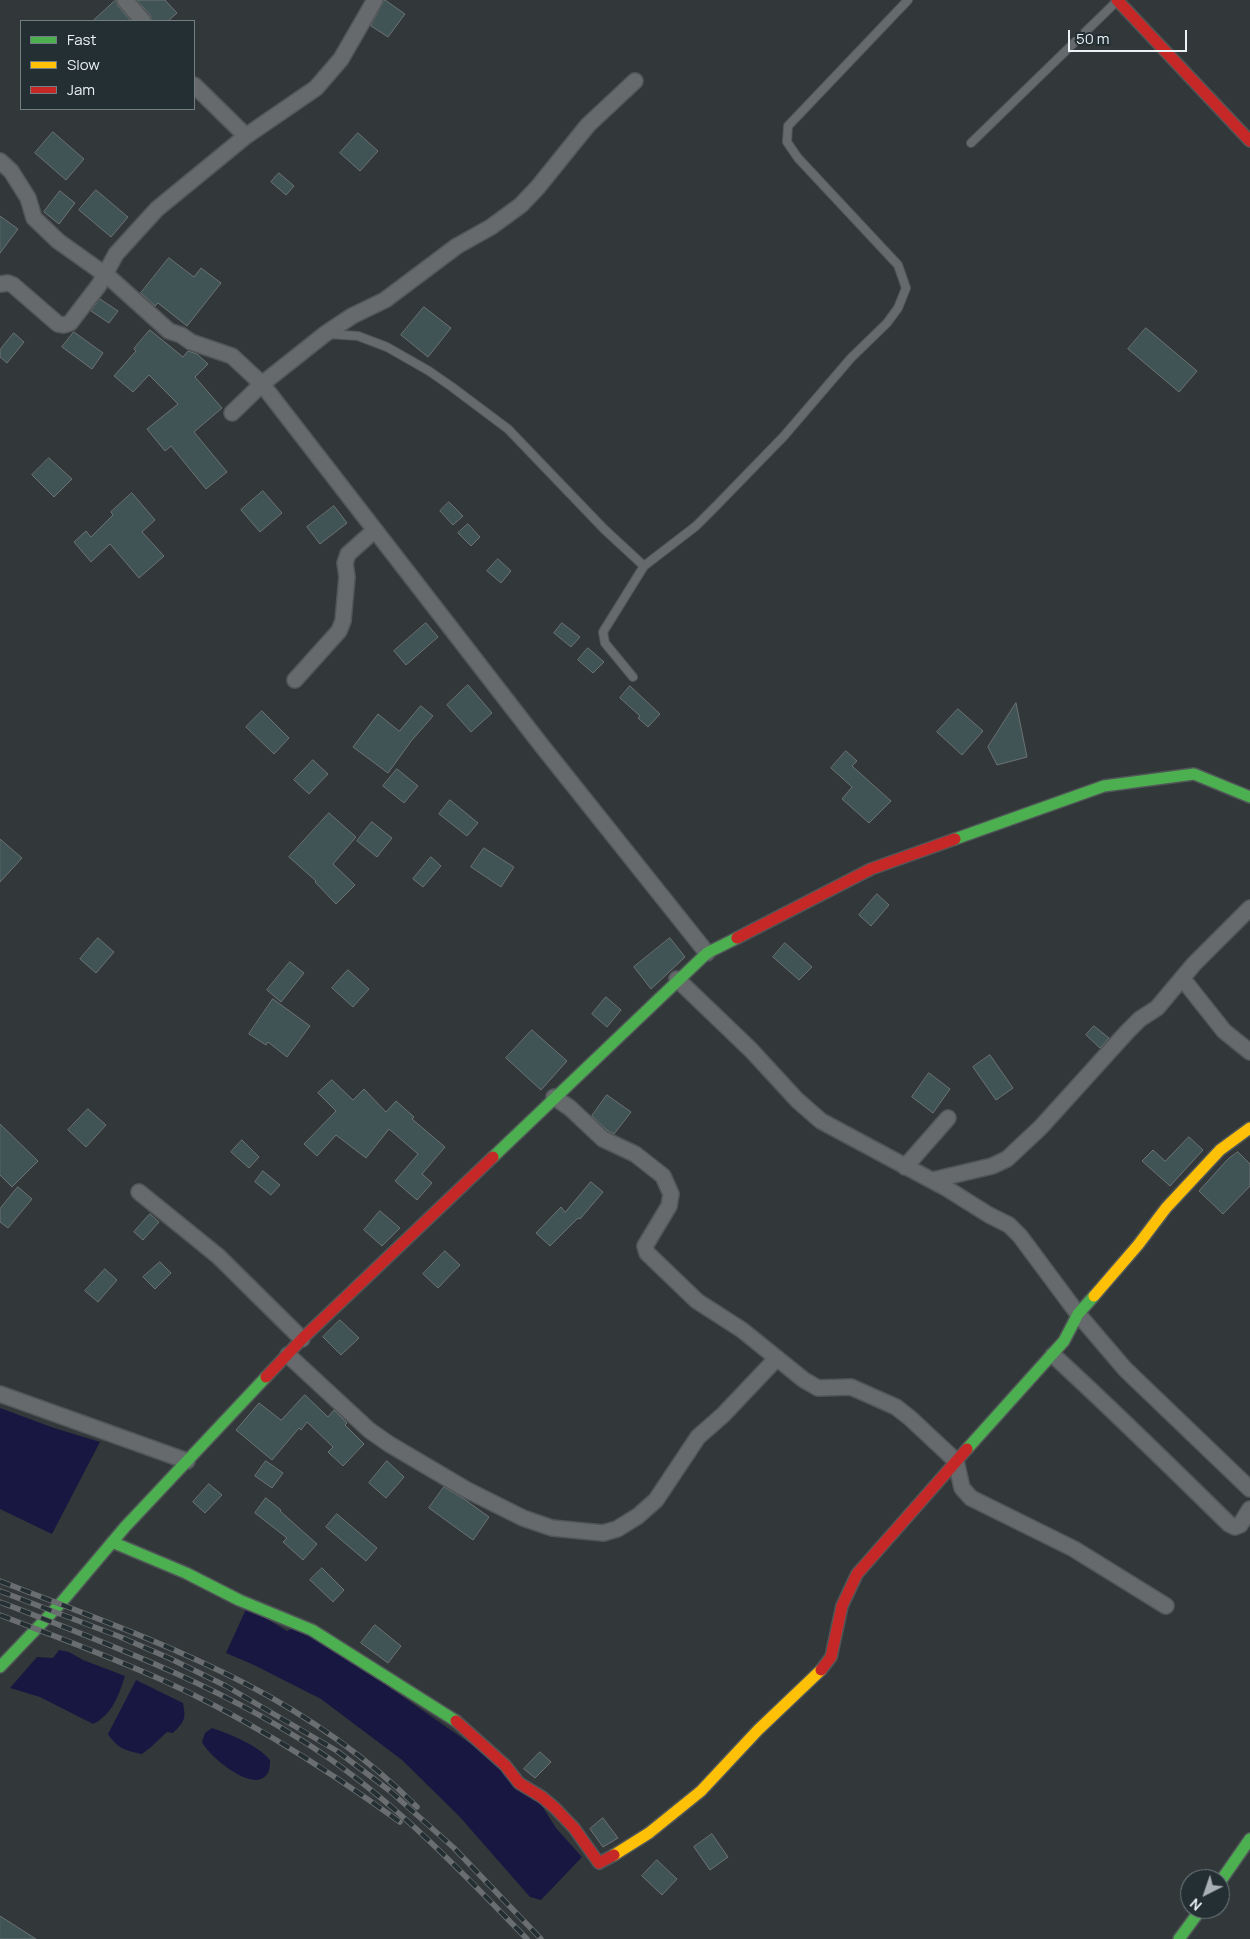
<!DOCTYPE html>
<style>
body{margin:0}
#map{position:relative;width:1250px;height:1939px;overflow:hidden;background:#32383a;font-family:Manrope,sans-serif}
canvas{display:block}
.legend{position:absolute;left:20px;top:20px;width:175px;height:90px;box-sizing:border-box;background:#242f34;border:1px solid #747d81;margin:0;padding:6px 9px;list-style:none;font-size:15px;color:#ebf2f5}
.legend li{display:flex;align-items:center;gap:10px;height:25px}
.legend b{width:25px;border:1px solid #747d81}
.north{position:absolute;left:1180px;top:1869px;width:50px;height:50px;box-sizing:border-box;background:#242f34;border:1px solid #747d81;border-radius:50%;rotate:221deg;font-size:14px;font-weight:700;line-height:20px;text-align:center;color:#ebf2f5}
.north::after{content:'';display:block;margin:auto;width:18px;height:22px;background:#aab1b4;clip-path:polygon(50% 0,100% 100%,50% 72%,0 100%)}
.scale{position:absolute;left:1068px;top:30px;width:119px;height:22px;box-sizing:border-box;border:2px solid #ebf2f5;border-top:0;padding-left:6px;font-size:15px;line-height:18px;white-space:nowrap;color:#ebf2f5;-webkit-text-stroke:4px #242f34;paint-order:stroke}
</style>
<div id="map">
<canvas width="1250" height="1939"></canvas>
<ul class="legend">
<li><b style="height:6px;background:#4caf50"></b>Fast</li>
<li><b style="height:6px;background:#ffc107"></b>Slow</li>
<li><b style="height:6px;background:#c62828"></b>Jam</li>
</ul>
<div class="north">N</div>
<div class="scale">50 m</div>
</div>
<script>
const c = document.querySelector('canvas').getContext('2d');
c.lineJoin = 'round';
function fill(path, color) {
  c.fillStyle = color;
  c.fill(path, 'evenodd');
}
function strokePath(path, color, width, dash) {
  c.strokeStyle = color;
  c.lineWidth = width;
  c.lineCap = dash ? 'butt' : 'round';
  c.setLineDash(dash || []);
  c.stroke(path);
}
const water = new Path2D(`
 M0,1408L54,1428L100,1442L52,1534L0,1509Z
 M247,1607L287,1631L300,1625L501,1765L542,1806L556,1828L582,1857L541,1900L530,1897L459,1816L402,1760L321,1699L254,1665L226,1653Z
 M59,1650L69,1652L83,1660L125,1676C119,1695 112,1715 93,1724L40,1697L10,1688L37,1657L53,1658Z
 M136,1680L183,1703C186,1719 185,1721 173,1733L167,1732L151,1747L142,1754C126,1751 117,1748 108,1734Z
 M212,1728C230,1734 259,1746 270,1760C270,1766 270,1774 263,1778C247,1788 209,1756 202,1742L205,1733Z`);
const building = new Path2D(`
 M116,0L118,6L131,21H93Z
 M137,0H165L177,13L168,21H152L150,15Z
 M385,0L405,14L388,37L371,26Z
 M53,132L84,159L66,180L35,153Z
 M358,133L378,151L360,171L340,153Z
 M279,173L294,186L286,195L271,182Z
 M96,190L128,217L111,237L79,210Z
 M60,191L75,203L59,224L44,212Z
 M0,216L18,229L0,253Z
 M169,258L194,277L201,268L221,283L187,326L158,303L155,306L141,293Z
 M100,299L118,311L109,323L91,311Z
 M424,307L451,328L428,357L401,335Z
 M1146,328L1197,371L1179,392L1128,349Z
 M150,330L183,357L188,351L197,354L208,364L195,377L222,408L194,432L227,472L206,489L171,446L165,451L147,429L178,404L149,375L133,392L114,376L136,351L134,349Z
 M74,332L103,353L92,369L62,347Z
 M14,333L24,342L7,363L0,357V350Z
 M49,458L72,479L54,497L32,475Z
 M263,491L282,513L260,532L241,510Z
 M132,493L155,520L142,532L164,556L139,578L110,544L91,562L74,542L86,531L91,537L113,515L111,512Z
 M449,502L463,516L453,525L440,511Z
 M334,506L347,523L320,544L307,527Z
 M468,524L480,537L471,546L458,533Z
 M498,559L511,571L501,583L487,571Z
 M426,623L438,637L406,665L394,651Z
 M562,623L580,637L571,647L554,633Z
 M588,648L604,662L593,673L578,660Z
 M468,685L492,713L471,732L447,705Z
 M630,686L660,714L648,727L638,718L640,716L620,698Z
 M1016,703L1027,757L997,765L988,747Z
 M421,706L433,716L412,740L388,773L353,747L378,714L399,731Z
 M958,709L983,731L962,755L937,732Z
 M262,711L289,738L274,754L246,727Z
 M846,751L857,761L852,766L891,801L869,823L842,799L852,787L831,768Z
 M313,760L328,774L309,794L294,780Z
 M397,769L418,786L404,803L383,786Z
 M450,800L478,823L467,836L439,814Z
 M329,813L356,837L333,864L355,885L336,904L315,882L316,881L289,857Z
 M372,822L392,838L377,857L357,841Z
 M0,839L22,858L0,882Z
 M484,848L514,867L501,887L471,867Z
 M431,857L441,866L423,887L413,879Z
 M877,894L889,905L871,926L859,915Z
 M98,938L114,952L96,973L80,959Z
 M670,938L685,957L651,989L634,967Z
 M785,943L812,967L799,980L773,957Z
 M290,962L304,973L281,1002L267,990Z
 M348,970L369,989L353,1007L332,988Z
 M606,997L621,1010L607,1027L592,1014Z
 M273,999L310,1026L287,1057L268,1042L266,1045L249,1034Z
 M1094,1026L1109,1038L1100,1048L1086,1035Z
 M532,1030L567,1061L541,1090L506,1058Z
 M990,1055L1013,1088L996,1100L973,1067Z
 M929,1073L950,1089L933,1113L912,1097Z
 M332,1080L353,1100L364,1089L386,1112L396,1101L414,1117L412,1119L445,1147L422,1174L432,1183L417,1200L395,1181L418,1154L389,1129L366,1158L336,1135L317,1156L304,1144L336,1111L318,1093Z
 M607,1095L631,1112L614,1134L608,1131L592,1116Z
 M88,1109L106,1125L86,1147L68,1130Z
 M0,1124L38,1161L12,1187L0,1175Z
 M1189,1137L1203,1150L1170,1186L1142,1161L1153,1150L1165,1161Z
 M242,1140L259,1157L249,1168L231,1152Z
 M1238,1152L1250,1164V1186L1223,1214L1199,1191L1228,1159Z
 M263,1171L280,1185L271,1195L255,1182Z
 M591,1182L603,1192L580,1219L578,1218L550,1246L536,1233L561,1207L565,1212Z
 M18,1187L32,1199L8,1228L0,1222V1209Z
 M380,1211L400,1228L382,1246L364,1230Z
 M150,1214L159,1222L143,1240L134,1232Z
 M445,1251L460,1265L438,1288L423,1274Z
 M160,1262L171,1273L155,1289L143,1277Z
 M105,1269L117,1280L98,1302L85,1291Z
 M340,1320L359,1338L341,1355L323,1337Z
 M305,1395L328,1417L334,1410L347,1423L345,1425L364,1444L343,1466L328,1452L333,1447L307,1422L301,1430L299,1428L272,1460L236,1430L259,1403L281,1420Z
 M266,1461L283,1473L272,1488L255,1476Z
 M387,1461L404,1477L386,1498L369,1483Z
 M209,1484L222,1495L205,1513L193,1502Z
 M444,1487L464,1499L489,1517L473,1540L429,1508Z
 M266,1498L281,1510L280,1511L317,1544L303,1560L283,1542L287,1538L255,1513Z
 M337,1514L377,1548L366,1561L326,1527Z
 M322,1568L344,1590L333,1602L310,1580Z
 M375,1625L401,1646L388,1663L361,1643Z
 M540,1752L551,1762L535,1778L524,1769Z
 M603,1818L618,1838L603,1847L590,1829Z
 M712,1834L728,1857L710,1870L694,1847Z
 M657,1860L677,1879L662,1895L642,1876Z
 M0,1916L36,1939H0Z`);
const lane = new Path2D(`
 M971,143L1114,4
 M328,334L358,336L387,347L429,371L452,387L508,429L604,529L644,566L696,526L717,505L784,436L851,358L887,323L898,308L906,288L898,265L798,158L787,142L788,126L908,0
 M633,677L605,643L603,632L644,566`);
const street = new Path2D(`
 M125,0L143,21
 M194,85L246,136
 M0,161L11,171L28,198L34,218L58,241L110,278L169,331L181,335L191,342L232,356L262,384L542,746L707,953
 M0,284L8,283L13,285L58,324L64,325L70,323L99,285L116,254L157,209L246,136L316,88L341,59L375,0
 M232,413L262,384L325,334L352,316L385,300L457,246L491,227L521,205L538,187L588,125L635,81
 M295,680L339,631L343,621L347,577L345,563L348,554L375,530
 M1182,978L1224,1031L1250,1052
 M677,979L751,1050L797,1100L821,1121L946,1188L989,1215L1009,1225L1020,1236L1078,1314L1125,1369L1250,1489
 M554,1097L570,1108L603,1139L635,1154L663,1176L671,1194L669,1206L645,1246L647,1253L697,1301L742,1330L804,1380L818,1388L851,1387L896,1407L910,1418L956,1461L962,1488L971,1498L1074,1549L1166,1606
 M905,1167L948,1118
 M933,1180L992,1166L1007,1159L1041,1127L1127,1032L1140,1019L1157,1008L1194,964L1250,908
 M139,1192L218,1256L302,1339
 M288,1355L369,1430L389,1444L467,1490L523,1518L552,1528L603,1533L617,1529L638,1516L656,1500L698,1437L723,1415L777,1358
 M1053,1355C1113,1410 1171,1467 1229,1524L1235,1527L1240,1525L1250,1509
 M0,1394L187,1461`);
const fast = new Path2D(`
 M955,839L1104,786L1194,774L1250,797
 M493,1157L707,953L737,938
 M967,1449L1064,1341L1078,1314L1094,1296
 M112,1542L186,1573L239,1600L312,1630L456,1721
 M0,1667L60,1604L125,1527L266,1377
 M1220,1882L1250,1839
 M1179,1939L1201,1909`);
const slow = new Path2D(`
 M1094,1296L1138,1245L1166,1208L1220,1150L1250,1128
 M614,1855L649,1833L701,1791L758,1730L821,1670`);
const jam = new Path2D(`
 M1117,0L1250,141
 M737,938L871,869L955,839
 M266,1377L302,1339L493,1157
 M821,1670L831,1657L842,1606L857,1574L967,1449
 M456,1721L505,1765L519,1783L542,1797L555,1808L574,1828L599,1863L614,1855`);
const rail = new Path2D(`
 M0,1581C154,1641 297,1687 417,1807
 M0,1591L118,1636L169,1658L226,1686L337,1751L390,1791L454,1848L541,1939
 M0,1602C114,1646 229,1689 330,1759C403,1810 465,1875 527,1939
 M0,1615C54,1636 109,1656 162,1680C247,1718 325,1768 400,1822`);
fill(water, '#181741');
fill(building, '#405456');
strokePath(building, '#6d7274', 1);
strokePath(lane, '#515658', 10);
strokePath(street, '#515658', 18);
strokePath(fast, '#515658', 14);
strokePath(slow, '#515658', 14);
strokePath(jam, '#515658', 14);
strokePath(lane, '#666a6c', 8);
strokePath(street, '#666a6c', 15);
strokePath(fast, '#4caf50', 11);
strokePath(slow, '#ffc107', 11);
strokePath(jam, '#c62828', 11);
strokePath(rail, '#6a6e70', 5.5);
strokePath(rail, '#242f34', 4, [11]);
</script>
